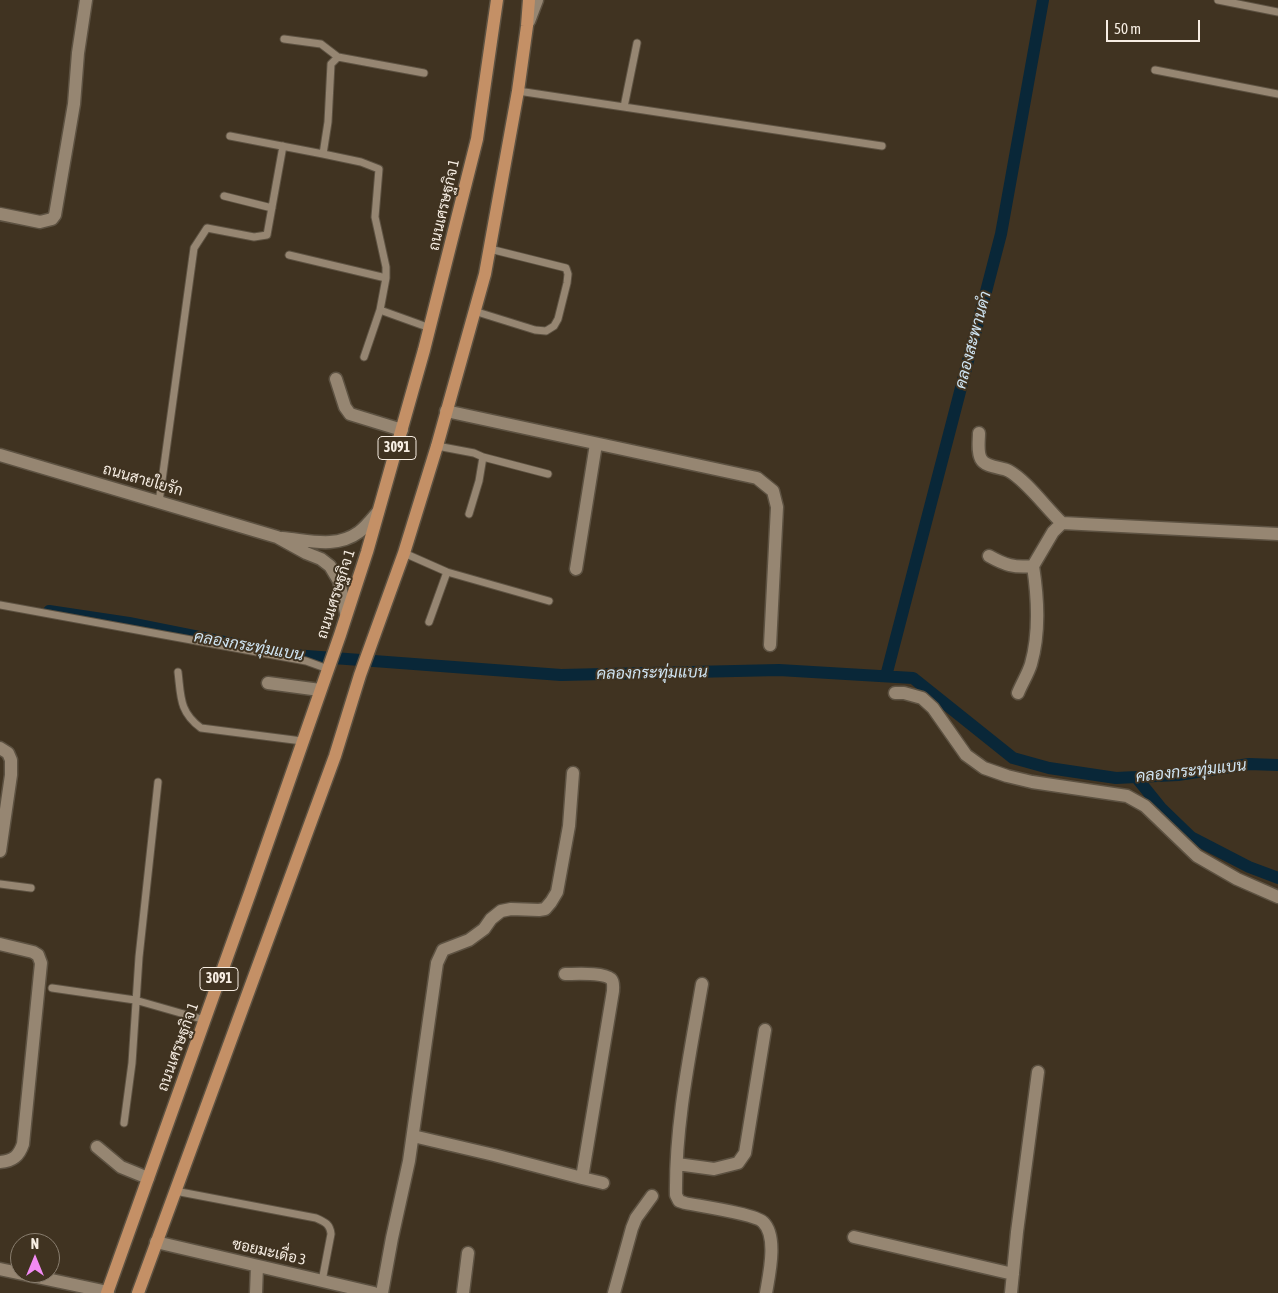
<!DOCTYPE html>
<meta charset="utf-8">
<style>
body{margin:0}
#map{position:relative;width:1278px;height:1293px;overflow:hidden;background:#403321;font-family:"Asap Condensed",sans-serif}
canvas{display:block}
.north{position:absolute;left:10px;top:1233px;width:50px;height:50px;box-sizing:border-box;background:#403321;border:1px solid #897e6f;border-radius:50%;rotate:0deg;font-size:14px;font-weight:700;line-height:20px;text-align:center;color:#f7eee3}
.north::after{content:'';display:block;margin:auto;width:18px;height:22px;background:#f28af3;clip-path:polygon(50% 0,100% 100%,50% 72%,0 100%)}
.scale{position:absolute;left:1106px;top:20px;width:94px;height:22px;box-sizing:border-box;border:2px solid #f7eee3;border-top:0;padding-left:6px;font-size:15px;line-height:18px;white-space:nowrap;color:#f7eee3;-webkit-text-stroke:4px #403321;paint-order:stroke}
</style>
<div id="map">
<canvas width="1278" height="1293"></canvas>
<div class="north">N</div>
<div class="scale">50 m</div>
</div>
<script>
const c = document.querySelector('canvas').getContext('2d');
c.lineJoin = 'round';
function strokePath(path, color, width, dash) {
  c.strokeStyle = color;
  c.lineWidth = width;
  c.lineCap = dash ? 'butt' : 'round';
  c.setLineDash(dash || []);
  c.stroke(path);
}
function write(font, color, halo, rows, align = 'center') {
  c.font = font + ' "Asap Condensed",Sarabun,sans-serif';
  c.lineWidth = 4;
  c.setLineDash([]);
  c.textBaseline = 'middle';
  c.strokeStyle = halo;
  c.fillStyle = color;
  for (const [text, x, y, turn = 0] of rows) {
    c.save();
    c.translate(x, y);
    c.rotate((+turn || 0) * Math.PI / 180);
    c.textAlign = isNaN(turn) ? turn : align;
    if (halo) c.strokeText(text, 0, 0);
    c.fillText(text, 0, 0);
    c.restore();
  }
}
const canal = new Path2D(`
 M49,611L129,623L244,646
 M280,654L561,675L779,670L913,678L1013,758L1049,768L1116,778L1178,775L1249,764L1278,765
 M886,676L1001,234L1043,0
 M1136,777L1161,808L1191,837L1249,867L1278,878`);
const lane = new Path2D(`
 M1218,0L1278,12
 M284,39L321,44L338,57
 M1155,70L1278,94
 M424,73L338,57L331,64L328,122L323,154L361,162L379,169L375,217L386,267V278L380,310L430,328
 M518,91L882,146
 M624,107L637,43
 M230,136L323,154
 M224,196L272,208
 M289,255L386,278
 M474,311L535,330L546,331L554,326L558,319L567,283L568,274L566,268L490,249
 M364,357L380,310
 M437,446L474,453L483,457L479,481L469,514
 M483,457L548,474
 M159,502L194,248L207,228L254,237L267,235L283,146
 M404,553L447,572L549,601
 M0,605L306,661L328,669
 M429,622L447,572
 M178,672C181,696 179,712 201,728L302,741
 M0,884L31,888
 M52,988L135,1000L205,1020
 M124,1123L132,1063L139,957L158,782
 M175,1191L316,1218C325,1222 330,1224 331,1234L322,1281`);
const street = new Path2D(`
 M0,214L40,222L52,219L55,215L74,104L78,53L86,0
 M336,379L345,407L350,414L402,430
 M446,411L757,478L773,491L777,507L770,645
 M979,433C979,441 977,452 981,459C986,468 1002,467 1009,471C1027,481 1046,508 1062,523L1278,534
 M989,556C1005,565 1014,568 1033,566L1053,532L1062,523
 M576,569L596,444
 M268,683L320,690
 M895,693H904L922,698L933,708L966,755L984,768L1007,776L1032,782L1127,796L1145,806L1197,856L1237,879L1278,897
 M1018,693C1022,683 1028,674 1031,664C1040,632 1038,599 1033,566
 M0,748L8,753L11,760V775L0,851
 M0,944L33,952L38,955L41,963L23,1144C19,1156 13,1161 0,1162
 M702,984C690,1054 675,1124 676,1195L679,1201L685,1203C699,1206 755,1214 763,1222C778,1236 769,1275 766,1293
 M413,1136L494,1155L582,1178L613,991C613,987 614,982 611,979C603,972 576,974 565,974
 M97,1147L121,1167L148,1178
 M677,1164L714,1169L738,1163L745,1153L765,1030
 M582,1178L603,1183
 M854,1237L1013,1274
 M156,1242L374,1293
 M0,1269L108,1292
 M256,1293L257,1266
 M382,1293L392,1238L409,1161L437,963L443,950L469,940L484,929L491,919L501,911L511,909L539,910L545,909L551,902L557,892L569,826L573,773
 M463,1293L468,1253
 M614,1293L632,1228L636,1218L652,1196
 M1011,1293L1017,1232L1038,1072`);
const secondary = new Path2D(`
 M529,21L537,0
 M0,455L277,537L306,553L321,559L330,566L339,581L346,613
 M282,538C308,540 336,549 359,532C366,527 372,519 378,512`);
const primary = new Path2D(`
 M107,1293L250,893L340,635L367,552L424,350L477,139L497,0
 M138,1293L335,756L360,675L404,553L437,446L485,274L518,91L527,26L529,0`);
const shields = [
 [397,448,38],
 [219,979,38]
];
const shieldNames = [
 ["3091",397,448],
 ["3091",219,979]
];
const streetNames = [
 ["ถนนเศรษฐกิจ 1",444,205,-77],
 ["ถนนสายใยรัก",143,480,16],
 ["ถนนเศรษฐกิจ 1",336,594,-72],
 ["ถนนเศรษฐกิจ 1",178,1047,-70],
 ["ซอยมะเดื่อ 3",269,1252,13]
];
const waterNames = [
 ["คลองสะพานดำ",973,340,-75],
 ["คลองกระทุ่มแบน",249,646,10],
 ["คลองกระทุ่มแบน",652,673,-1],
 ["คลองกระทุ่มแบน",1191,771,-6]
];
strokePath(canal, '#092738', 12);
strokePath(lane, '#5d5242', 9);
strokePath(street, '#5d5242', 15);
strokePath(secondary, '#5d5242', 15);
strokePath(primary, '#5d5242', 15);
strokePath(lane, '#968672', 7);
strokePath(street, '#968672', 12);
strokePath(secondary, '#968672', 12);
strokePath(primary, '#c49066', 12);
for (const [x, y, w] of shields) {
  const box = new Path2D();
  box.roundRect(x - w / 2, y - 11.5, w, 23, 4);
  c.fillStyle = '#403321';
  c.fill(box);
  strokePath(box, '#f7eee3', 1);
}
write('bold 14px', '#f7eee3', null, shieldNames);
write('15px', '#f7eee3', '#403321', streetNames);
write('italic 16px', '#cfe4f2', '#403321', waterNames);
</script>
